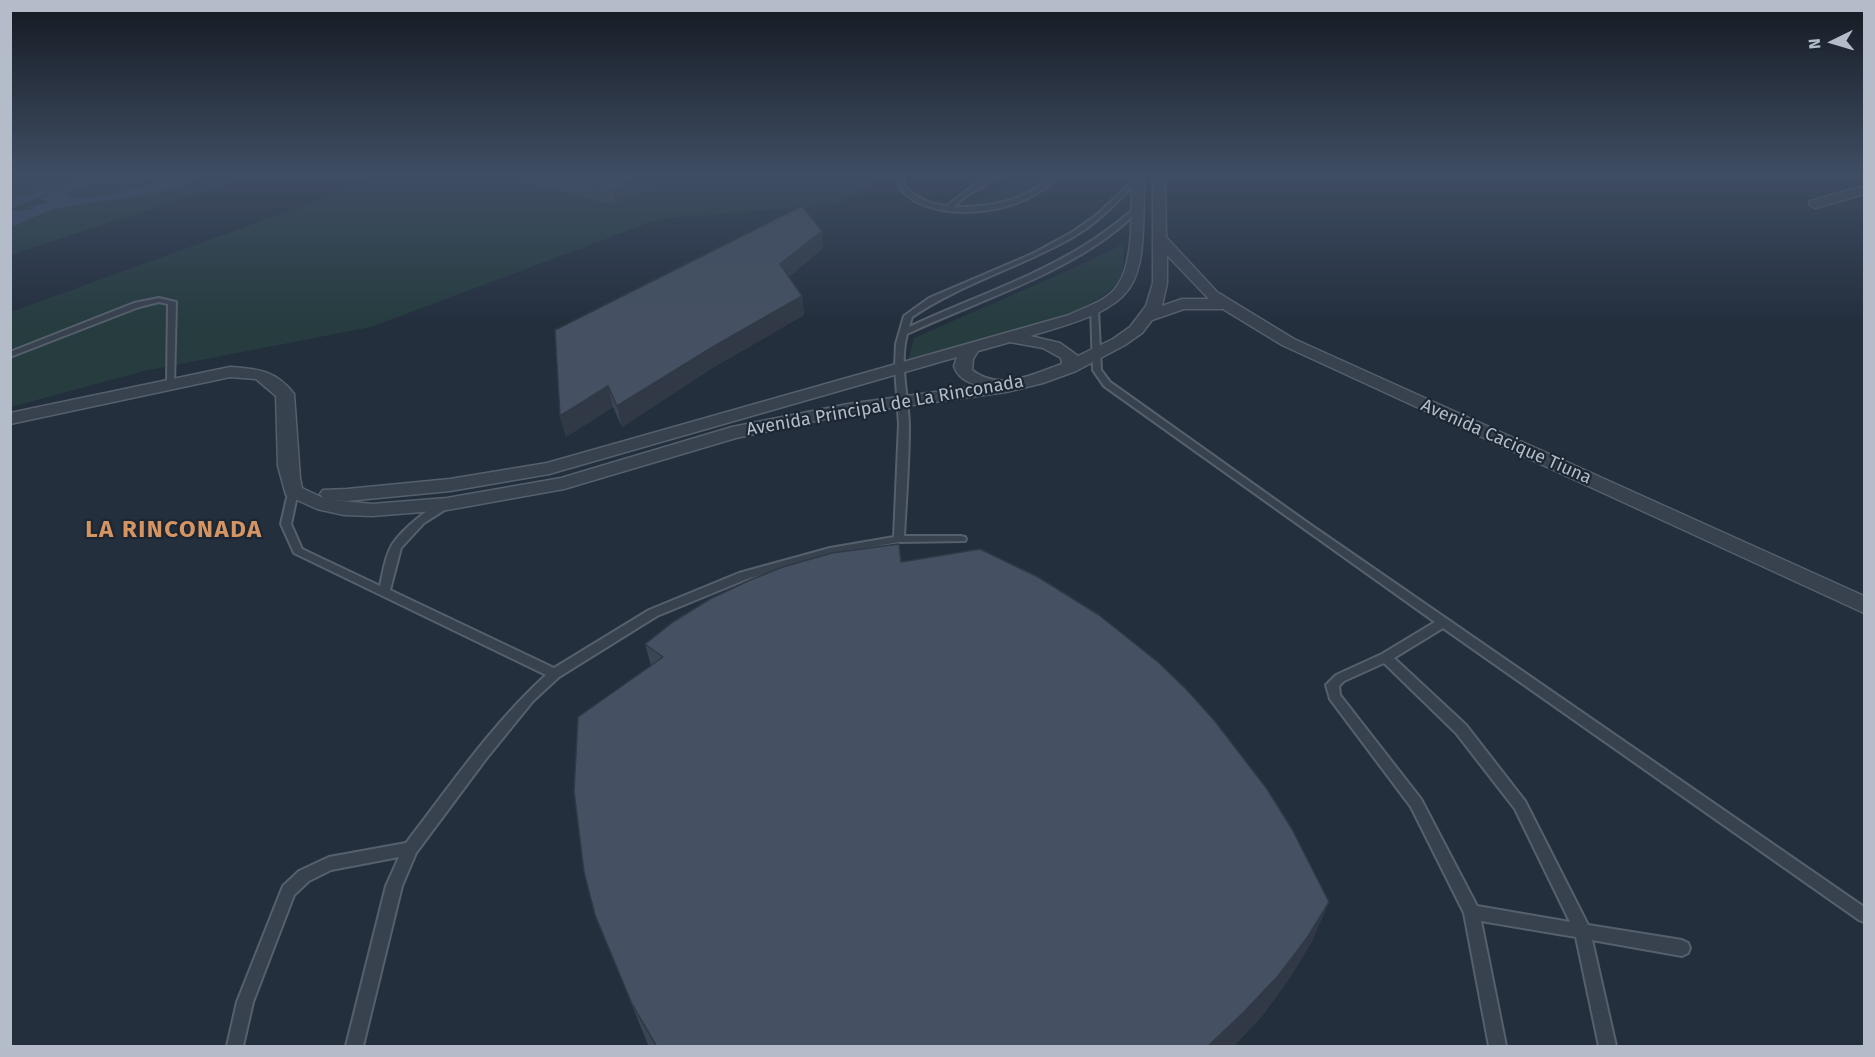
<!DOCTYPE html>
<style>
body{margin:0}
#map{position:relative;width:1875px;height:1057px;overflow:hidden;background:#242f3e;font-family:"Fira Sans",sans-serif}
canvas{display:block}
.frame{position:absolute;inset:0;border:12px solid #b4bcc9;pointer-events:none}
.north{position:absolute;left:1803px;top:12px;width:60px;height:60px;-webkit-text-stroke:4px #1d2633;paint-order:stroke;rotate:265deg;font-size:16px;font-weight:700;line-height:24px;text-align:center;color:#b4bcc9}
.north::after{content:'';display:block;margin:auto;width:21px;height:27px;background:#b4bcc9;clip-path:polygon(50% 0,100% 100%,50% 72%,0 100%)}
</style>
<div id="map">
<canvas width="1875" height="1057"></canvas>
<div class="frame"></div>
<div class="north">N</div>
</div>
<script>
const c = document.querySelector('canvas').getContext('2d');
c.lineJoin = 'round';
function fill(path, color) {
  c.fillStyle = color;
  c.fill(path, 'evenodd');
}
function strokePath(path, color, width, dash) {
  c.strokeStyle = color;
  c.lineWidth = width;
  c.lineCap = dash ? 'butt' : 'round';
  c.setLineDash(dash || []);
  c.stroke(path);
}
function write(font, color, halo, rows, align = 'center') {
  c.font = font + ' "Fira Sans",sans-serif';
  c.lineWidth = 4.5;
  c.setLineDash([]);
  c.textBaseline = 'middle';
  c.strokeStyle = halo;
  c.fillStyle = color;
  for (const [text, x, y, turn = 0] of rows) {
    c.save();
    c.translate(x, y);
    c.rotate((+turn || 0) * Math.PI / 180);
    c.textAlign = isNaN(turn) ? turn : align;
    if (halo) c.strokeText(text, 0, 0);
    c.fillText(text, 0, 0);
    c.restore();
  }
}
const green = new Path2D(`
 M11,175H255L11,255Z
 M388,175H888L839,204L659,219L371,327L144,371L11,407V312Z
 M1023,175H1047C1040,182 1033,190 1024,195C1008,204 980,207 963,202L980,199Z
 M1124,244C1123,255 1125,270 1119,280C1095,319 954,349 908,361L914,338L1074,268Z`);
const water = new Path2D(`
 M97,175H132L60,187L11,209V199Z
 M186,175L169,181L165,185L192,175H209L164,191L53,209L11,227V211L18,209V211L32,209L34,205L49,203L43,199C72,175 149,175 186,175ZM158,176L169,178C145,186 91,204 66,195C79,176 125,187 145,181C149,180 153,177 158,176Z`);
const lane = new Path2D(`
 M898,175H904L905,187C918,199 930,204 947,206C960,195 984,175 1002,175L966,196L954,207C990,208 1026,201 1053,175H1060C1027,210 963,222 919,203C912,200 906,194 900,189Z
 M1138,176L1141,178L1140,179C1119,200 1099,222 1073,237C1021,267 962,283 912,317L909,327C966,300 1028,280 1082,247C1100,236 1117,223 1134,209L1139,210C1079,271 983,298 907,334C899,364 908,394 909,425C909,462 906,499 904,536H961L965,537L966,539L965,541L899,542L831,554L747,579L657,616L559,677L533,701L486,759L416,853L402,886L363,1046H346L386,886L399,857L331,870L309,881L294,895L253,1002L243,1046H227L237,1002L283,886L299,871L329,857L406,843C450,786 492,724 546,675L294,553L281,524L289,489H297L298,491L291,524L302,549L380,586C383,573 385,556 392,545C400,532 435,499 451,502L452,504L451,506L424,523L401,548L390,590L554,668L649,610L739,573L830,548L894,537L899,424L895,367L896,344L904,316L929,298L1032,254L1071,233L1098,214Z
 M159,298L176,302L174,385L171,386L167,383L168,304L159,302L139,307L10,357V352L134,303Z
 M1091,307H1097L1098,309L1101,370L1110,382L1308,523L1864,907V922L1859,920L1443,628L1394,658L1466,725L1525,801L1588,925L1682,940L1688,943L1690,948L1688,953L1682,956L1592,940L1616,1046H1599L1576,937L1481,921L1506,1046H1489L1464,913L1411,807L1330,699L1326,685L1336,675L1382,654L1435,622L1104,386L1093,370ZM1384,663L1456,733L1515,809L1570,922L1477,906L1421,799L1340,695L1339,686L1344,681Z`);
const street = new Path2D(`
 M1132,175H1144C1143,292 1146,303 1030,336L1060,343L1078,356L1113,339L1130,327L1146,306L1153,283V175H1165L1166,237L1217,292L1294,339L1864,596V613L1282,345L1223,309H1184L1152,320L1142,333L1125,345L1076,371L1043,383L1006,392L848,414L736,438L564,489L447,510L372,516L344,515L317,509L286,495L278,466L276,396L256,379L230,377L10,424V413L230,367C257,369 276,370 294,394L300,478L302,488L323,498L320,494L323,490L347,489L450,479L547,463L1069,315C1085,307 1107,301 1117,286C1135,262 1131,205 1132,175ZM1167,255L1209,299H1182L1162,306L1167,283ZM1010,342L1043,348L1061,358L1062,364C1033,374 1000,392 972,370L973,359L978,351ZM957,357L954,366C958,378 967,382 979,386L848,404L732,427L561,478L447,498L372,504L333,500L347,501L450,491L549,474Z
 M1864,186V194L1815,208L1809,204L1810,201Z`);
const wall = new Path2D(`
 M499,175H679L616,205Z
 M823,248L789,277L802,296L804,315L714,367L622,427L613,407L566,437L560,416Z
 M901,562L1329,902L1311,943L1289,979L1262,1016L1233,1047H649L595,915L651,666L645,644Z`);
const shadedWall = new Path2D(`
 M641,175H679L616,205L613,189Z
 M822,231L823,248L782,283L780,264Z
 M802,296L804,315L714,367L622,427L617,406L711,348Z
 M608,386L613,407L566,437L560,416Z
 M1329,902L1311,943L1289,979L1262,1016L1233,1047H1207Z`);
const building = new Path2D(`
 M560,175H641L613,189Z
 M802,206L822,231L780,264L802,296L711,348L617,406L608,386L560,416L555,330Z
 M899,544L901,562L980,549L1038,577L1099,615L1158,662L1186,689L1214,720L1267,789L1292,829L1329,902L1307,938L1278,976L1244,1012L1207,1047H657L632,1004L595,915L584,872L574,791L578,717L663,657L645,644L673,622L710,599L750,580L783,567L832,553Z`);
const streetNames = [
 ["Avenida Principal de La Rinconada",885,406,-10],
 ["Avenida Cacique Tiuna",1506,442,24]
];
const districtNames = [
 ["LA RINCONADA",174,530]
];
fill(green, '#263c3f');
fill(water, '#394c67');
strokePath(lane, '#565f6c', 4);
strokePath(street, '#565f6c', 3);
fill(lane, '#38414e');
fill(street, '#38414e');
fill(wall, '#3b4654');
fill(shadedWall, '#303945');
fill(building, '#455162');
strokePath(building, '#303945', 1.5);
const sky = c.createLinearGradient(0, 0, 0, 323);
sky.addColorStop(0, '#141a22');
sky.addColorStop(0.54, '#3f4d63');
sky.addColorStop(1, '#3f4d6300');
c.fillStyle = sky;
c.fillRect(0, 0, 1875, 323);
write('18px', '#b4bcc9', '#1d2633', streetNames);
c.letterSpacing = '1.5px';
write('bold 24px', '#d59563', '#1d2633', districtNames);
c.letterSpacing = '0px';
</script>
